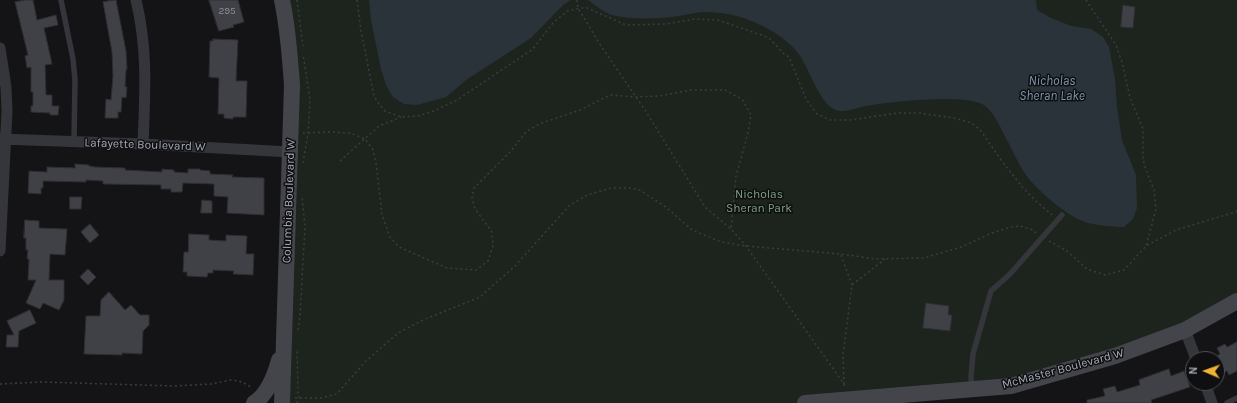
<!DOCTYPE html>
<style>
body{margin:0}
#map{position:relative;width:1237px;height:403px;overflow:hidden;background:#141416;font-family:Karla,sans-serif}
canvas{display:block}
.north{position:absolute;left:1185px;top:351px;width:40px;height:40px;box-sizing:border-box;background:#0f0f11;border:1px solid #4b4d53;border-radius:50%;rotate:272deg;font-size:11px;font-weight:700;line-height:16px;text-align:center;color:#a6abb6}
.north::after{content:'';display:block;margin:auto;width:14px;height:18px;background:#f0b233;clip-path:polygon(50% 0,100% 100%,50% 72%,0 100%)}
</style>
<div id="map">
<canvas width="1237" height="403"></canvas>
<div class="north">N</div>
</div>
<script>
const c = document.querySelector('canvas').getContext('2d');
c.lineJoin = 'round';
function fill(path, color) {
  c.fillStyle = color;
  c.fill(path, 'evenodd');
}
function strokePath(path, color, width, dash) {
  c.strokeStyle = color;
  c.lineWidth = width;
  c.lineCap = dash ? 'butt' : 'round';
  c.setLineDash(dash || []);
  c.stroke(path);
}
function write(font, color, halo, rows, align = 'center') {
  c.font = font + ' Karla,sans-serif';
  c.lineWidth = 3;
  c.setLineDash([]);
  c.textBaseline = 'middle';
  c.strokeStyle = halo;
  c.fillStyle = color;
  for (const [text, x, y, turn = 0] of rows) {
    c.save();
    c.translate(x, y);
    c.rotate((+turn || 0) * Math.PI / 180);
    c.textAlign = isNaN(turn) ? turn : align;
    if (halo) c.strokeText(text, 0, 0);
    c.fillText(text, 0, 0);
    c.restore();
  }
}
const green = new Path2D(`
 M281,0H1237V299L1185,330L1011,386L805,403H282L291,152Z`);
const water = new Path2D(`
 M369,0H571L563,5L531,38L466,80L446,97L417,105L404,104L393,97L386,85L381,69L371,20Z
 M588,0H1036L1037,10L1049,17L1071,26L1091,29L1103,37L1109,47L1115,79L1117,108L1122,140L1136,175L1137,208L1133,219L1124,227C1112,227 1090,225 1080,220C1063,212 1041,193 1029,179C1020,168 1014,153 1007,140C1001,129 995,113 984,105C966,93 888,102 866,106C859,107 846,112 840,111C820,109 810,68 798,53C788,40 771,29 756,23C740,15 721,12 703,12C692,13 682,16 671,17C655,19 632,19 616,16C606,14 596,6 588,0Z`);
const building = new Path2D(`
 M26,0H33L37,20L56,15L58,25L44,28L52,64L45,65L46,95H52V106H59L58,115H50V113L31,112V106H33V92H31V67L27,68L25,56L28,55L15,2Z
 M116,0L126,51L127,69L126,70L125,87H127L126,98L122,97L121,112H118V118H105L106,99L111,100L113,76L112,52L103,2Z
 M209,0H238L244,22L233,25L234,27L219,31Z
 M1123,5L1135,7L1133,28L1121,27Z
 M213,39L238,40L236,81H247L246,117H233V119L224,118V114H218L219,78L209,77L210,41H213Z
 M75,164L89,165V166L95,167L125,168V170L162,172V169L174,170V172L188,173V169H200V170L210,171V174L233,175L232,177L264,178V215L227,213L228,197L214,196V184L183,183L182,192H171V189H161V185L103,184V181L86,180V182L43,181V188H41V194L28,193L29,171L47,172V167L75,168Z
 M70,197H82L81,209H70Z
 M202,200L212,201V213H201Z
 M25,220L39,221V228L67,229L65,255L50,254L49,280H64V300L59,310L43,303L40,309L26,303L36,280H28L29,259H27L28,250H26V238H24Z
 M90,224L99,235L90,243L81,232Z
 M189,234L209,235V240L226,241V235L247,236L246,254H254L253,275L233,274L234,271L213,270V273H208L207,277L187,276V272H183L184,252H188Z
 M88,269L96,277L88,285L80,277Z
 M109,292L125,310L131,305L140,315H149V325L143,331L142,354L122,353V355L84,354L86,316H100L101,300Z
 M926,303L949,306L948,315H952L950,331L923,328Z
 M30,310L36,323L19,331L18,347H6L7,335H14L7,321Z
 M1237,342V371L1229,375L1227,371L1222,373L1217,365V356L1220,354L1217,348L1225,344L1227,347Z
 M1169,369L1171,376L1184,371L1190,387L1151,400L1152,403H1087V400L1105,396L1103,389L1115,386L1117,392L1140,385L1139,380Z`);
const path = new Path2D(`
 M297,0L303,46
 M357,0L361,31L374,96L379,104L385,111L401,117L418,116L434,111L457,100L533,49L553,23L567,11L582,8H587L626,25L666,24L695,19L718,20L764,36L770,39L784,54L789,57L806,99L817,114L830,120H851L897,113H919L954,118L972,123L981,131L1001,160L1023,188L1037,202L1052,215
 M577,0L578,8L601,46L645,110L705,207L731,229L746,246L844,384L845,387
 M1086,0L1116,45L1122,62L1130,98L1143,129V159L1146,170L1154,190L1156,209L1146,246
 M303,133L331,132L350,133L365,139L373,150L376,163L382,215L390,237L399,247L447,268L476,270L488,261L493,246L492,232L475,209L472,198L474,188L510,152L526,132L539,124L580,110L610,95L636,97L659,96L692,90H725L742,99L751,115L748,133L736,176L731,229
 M340,161L379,126L401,117
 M303,163L308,133L310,100L303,54
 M1049,241L1067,251L1087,269L1105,275L1124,270L1146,246L1176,230L1232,213L1237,211
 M841,255L852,285
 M298,330L300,316L305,227L302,197
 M0,384L42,382L175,386L211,384L231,380L239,381L248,385L252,389
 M844,384L843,355L852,285L885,259
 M295,398H321L337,394L366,361L398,333L423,320L480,297L515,266L569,206L587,195L611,188H631L640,190L667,208L692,230L721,242L746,246L841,254L875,259L924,258L961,247L992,233L1011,227L1020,226L1033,230L1036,233
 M297,403L299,398L298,393L297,350`);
const lane = new Path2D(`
 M61,0L73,59L75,80L74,142
 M972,388L971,377L973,354L991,291L1010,274L1062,215
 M1227,403L1237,398`);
const street = new Path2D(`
 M136,0C148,50 145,93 143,144
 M0,48L6,87L7,111L0,251
 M0,139L143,144L291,152
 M1185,330L1196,359
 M1205,383L1212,403`);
const secondary = new Path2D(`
 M282,0C288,28 290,56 292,85L282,403
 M254,403C268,394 275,375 279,360
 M805,403L1011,386L1115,356L1185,330L1237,301`);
const numberNames = [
 ["295",227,11]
];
const streetNames = [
 ["Lafayette Boulevard W",145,145,2],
 ["Columbia Boulevard W",289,201,-88],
 ["McMaster Boulevard W",1063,369,-15]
];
const parkNames = [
 ["Nicholas",759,195],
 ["Sheran Park",759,209]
];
const waterNames = [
 ["Nicholas",1052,81],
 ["Sheran Lake",1052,96]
];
fill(green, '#1c241d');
fill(water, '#2b333a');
fill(building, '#404146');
strokePath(building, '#2e2e32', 1);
strokePath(path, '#3b3d42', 1.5, [2, 3]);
strokePath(lane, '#35363b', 5.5);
strokePath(street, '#35363b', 11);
strokePath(secondary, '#43454b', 16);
write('10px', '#8c909a', null, numberNames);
write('12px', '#a6abb6', '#0f0f11', streetNames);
write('12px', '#7da180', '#0f0f11', parkNames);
write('italic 13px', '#7d98b1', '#0f0f11', waterNames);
</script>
